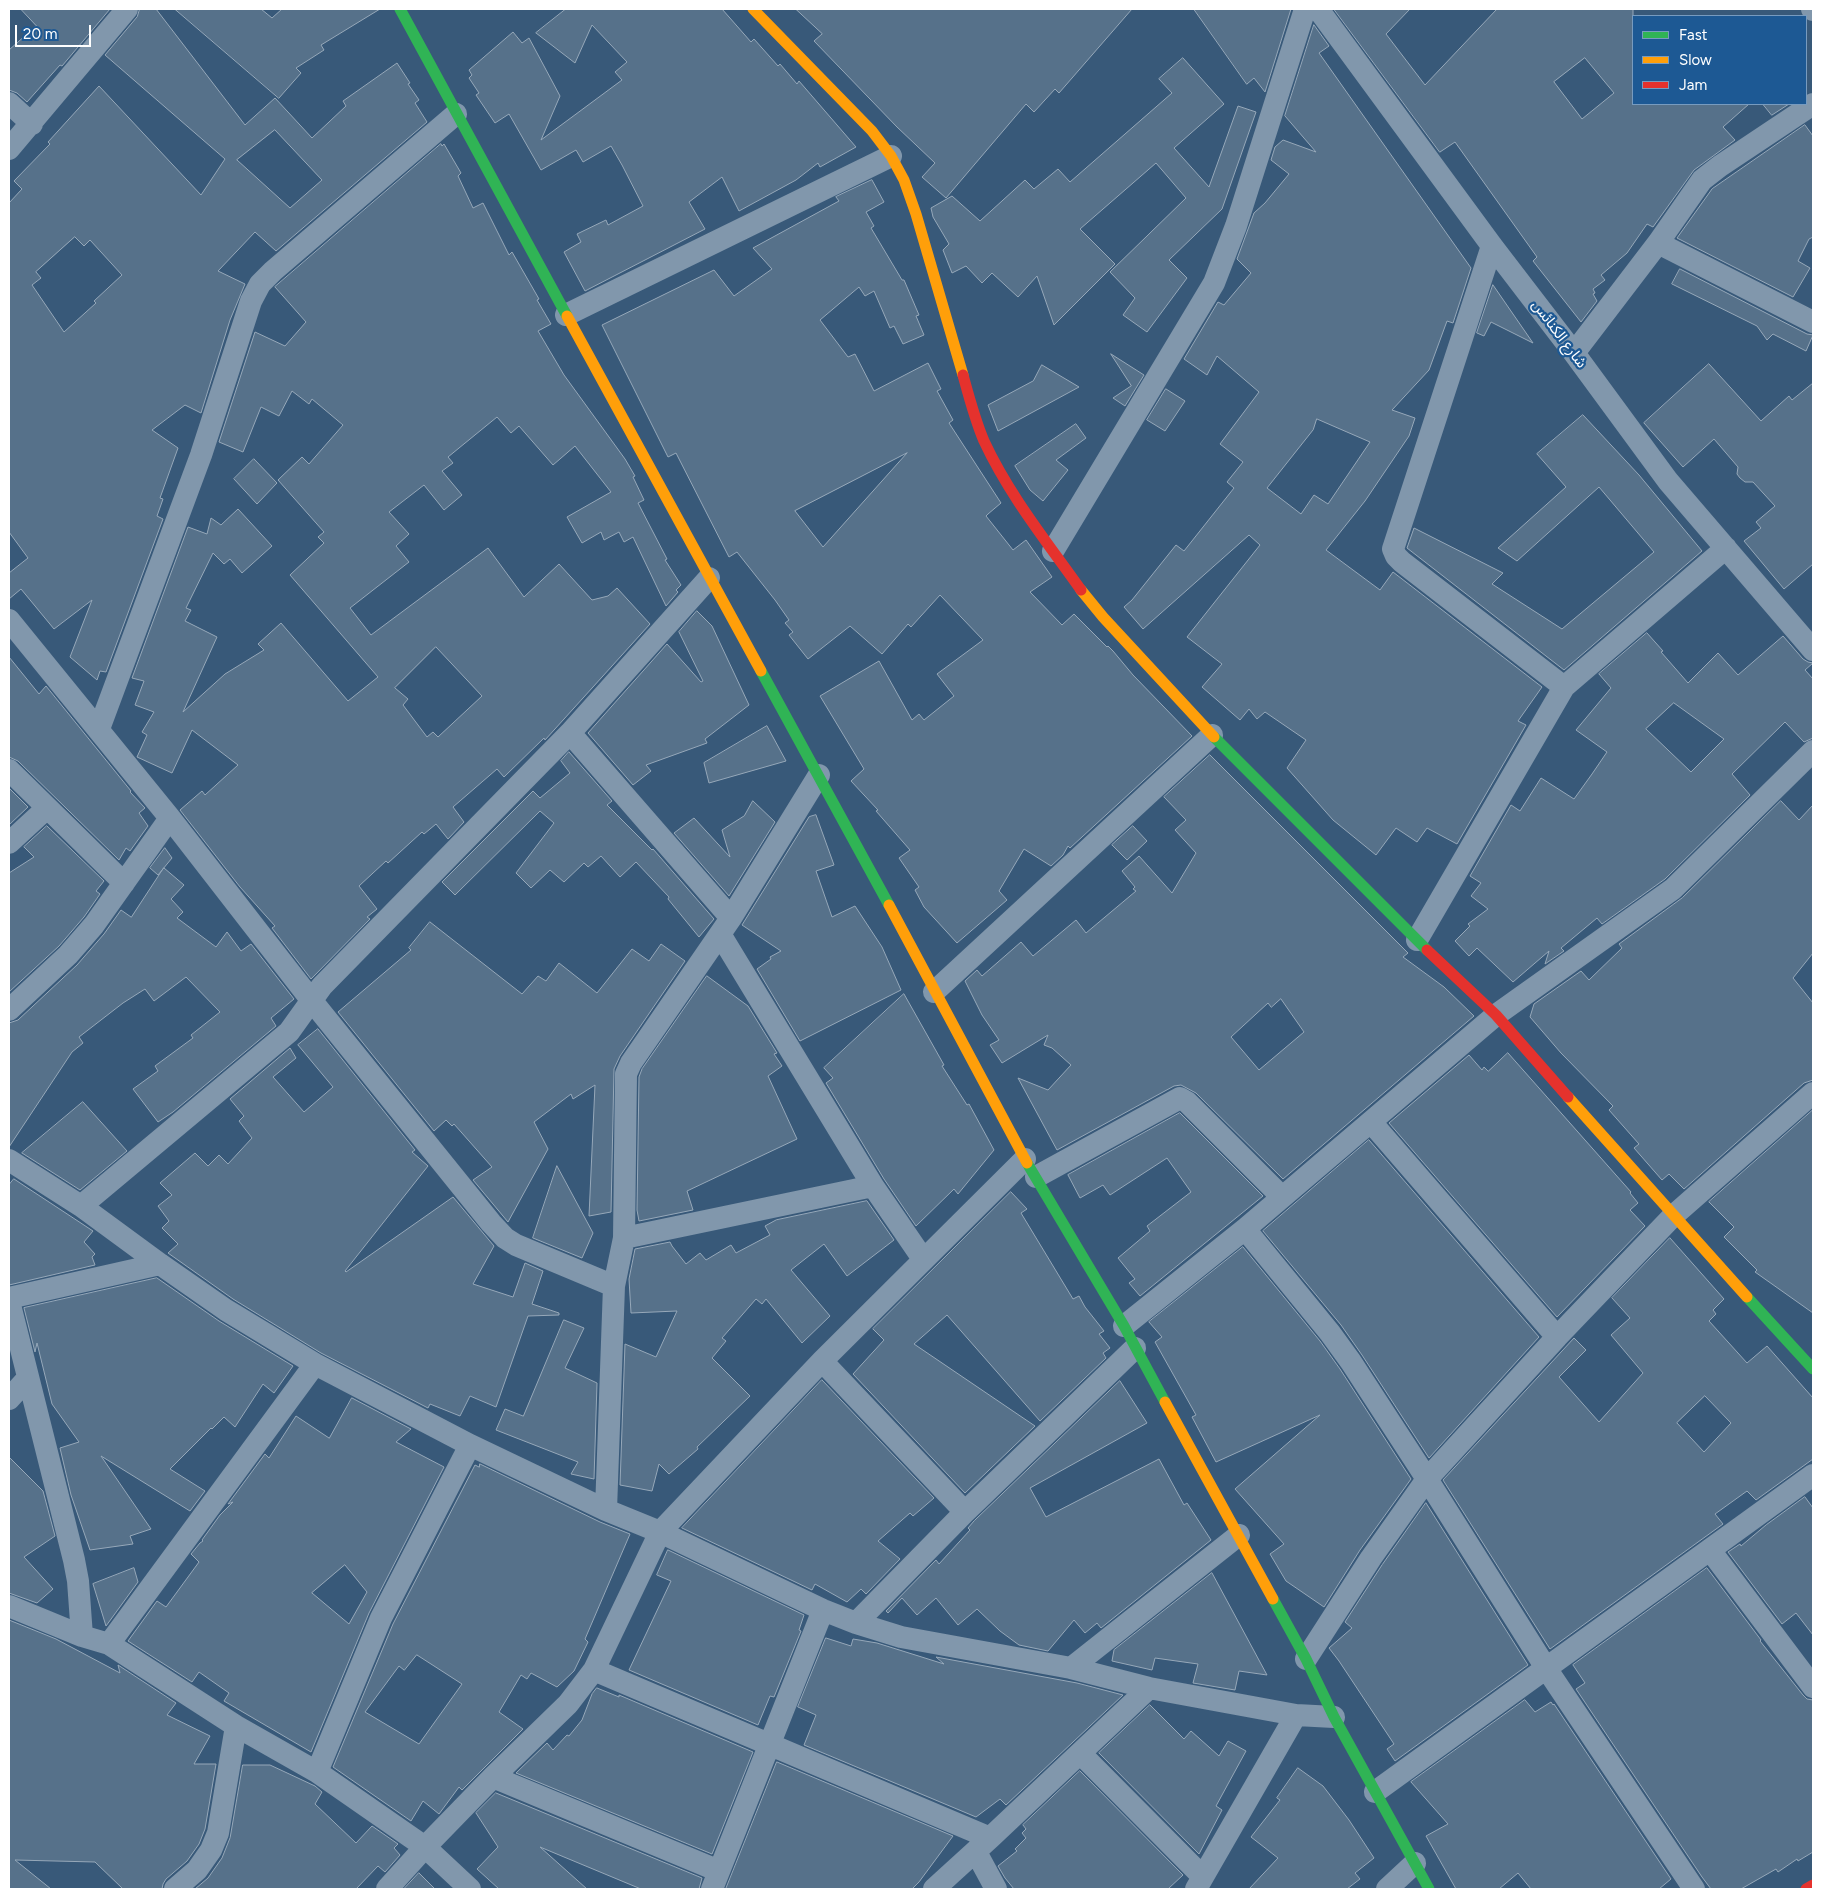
<!DOCTYPE html>
<meta charset="utf-8">
<style>
body{margin:0}
#map{position:relative;width:1822px;height:1898px;overflow:hidden;background:#385979;font-family:Figtree,sans-serif}
canvas{display:block}
.frame{position:absolute;inset:0;border:10px solid #fff;pointer-events:none}
.legend{position:absolute;left:1632px;top:15px;width:175px;height:90px;box-sizing:border-box;background:#1d5994;border:1px solid #779bbf;margin:0;padding:6px 9px;list-style:none;font-size:15px;color:#fff}
.legend li{display:flex;align-items:center;gap:10px;height:25px}
.legend b{width:25px;border:1px solid #779bbf}
.scale{position:absolute;left:15px;top:25px;width:76px;height:22px;box-sizing:border-box;border:2px solid #fff;border-top:0;padding-left:6px;font-size:15px;line-height:18px;white-space:nowrap;color:#fff;-webkit-text-stroke:4px #1d5994;paint-order:stroke}
</style>
<div id="map">
<canvas width="1822" height="1898"></canvas>
<div class="frame"></div>
<ul class="legend">
<li><b style="height:6px;background:#30b455"></b>Fast</li>
<li><b style="height:6px;background:#ff9f0a"></b>Slow</li>
<li><b style="height:6px;background:#e5322d"></b>Jam</li>
</ul>
<div class="scale">20 m</div>
</div>
<script>
const c = document.querySelector('canvas').getContext('2d');
c.lineJoin = 'round';
function fill(path, color) {
  c.fillStyle = color;
  c.fill(path, 'evenodd');
}
function strokePath(path, color, width, dash) {
  c.strokeStyle = color;
  c.lineWidth = width;
  c.lineCap = dash ? 'butt' : 'round';
  c.setLineDash(dash || []);
  c.stroke(path);
}
function write(font, color, halo, rows, align = 'center') {
  c.font = font + ' Figtree,"Noto Sans Arabic",sans-serif';
  c.lineWidth = 4.5;
  c.setLineDash([]);
  c.textBaseline = 'middle';
  c.strokeStyle = halo;
  c.fillStyle = color;
  for (const [text, x, y, turn = 0] of rows) {
    c.save();
    c.translate(x, y);
    c.rotate((+turn || 0) * Math.PI / 180);
    c.textAlign = isNaN(turn) ? turn : align;
    if (halo) c.strokeText(text, 0, 0);
    c.fillText(text, 0, 0);
    c.restore();
  }
}
const building = new Path2D(`
 M21,9H110L62,66L60,65L27,102L17,93L9,90V50L36,26Z
 M140,9H156L245,125L275,98L312,138L346,106L343,101L397,63L410,83L408,84L419,100L415,103L427,122L276,251L255,232L218,271L245,284L230,320L201,413L185,405L152,430L178,448L160,498L163,499L157,516L163,519L106,672L100,671L97,680L70,657L92,600L54,629L21,589L9,599V573L28,558L9,532V203L22,189L14,181L50,144L48,142L99,86L201,195L225,159L105,55L137,17ZM275,130L322,180L290,208L237,160ZM75,237L84,246L90,240L122,275L94,301L96,303L64,332L32,285L41,278L36,272Z
 M175,9H261L272,18L282,9H380L321,45L324,50L296,68L301,73L279,98Z
 M566,9H722L751,42L754,39L778,66L780,64L797,84L799,81L856,147L820,167L818,163L796,180L739,211L722,177L689,202L705,229L585,291L564,252L581,242L577,234L606,220L608,225L643,206L622,165L611,146L583,162L576,150L541,170L509,114L495,123L476,95L479,93L469,78L472,75L469,70L513,32L522,43L529,38L560,96L541,140L622,80L615,72L627,62L592,25L575,63L536,33Z
 M796,9H1132L1059,93L1055,89L1034,112L1026,104L946,198L922,177L935,163L897,127L814,41L822,34Z
 M1194,9H1291L1265,92L1254,78L1247,84Z
 M1334,9H1410L1386,34L1425,85L1497,9H1633V104H1749L1723,127L1735,140L1694,170L1653,227L1647,224L1627,253L1601,275L1605,280L1593,289L1595,293L1593,294L1597,301L1581,322L1533,261L1537,257L1455,142L1440,152ZM1585,58L1614,93L1582,119L1554,82Z
 M1314,25L1329,46L1319,53L1471,268L1453,323L1447,321L1429,370L1392,410L1415,418L1409,436L1365,501L1326,550L1380,590L1393,572L1542,687L1518,721L1526,725L1457,844L1427,828L1417,842L1396,828L1376,855L1333,820L1287,768L1306,740L1265,712L1257,719L1249,709L1240,720L1202,687L1222,664L1187,637L1260,545L1249,535L1143,629L1124,607L1132,600L1176,545L1184,551L1234,488L1227,482L1243,462L1220,444L1259,392L1217,356L1207,375L1184,359L1218,302L1224,305L1251,273L1237,259L1254,213L1265,203L1289,174L1271,160L1275,147L1283,140L1316,152L1285,116ZM1317,419L1370,442L1328,504L1314,495L1301,514L1267,488L1313,430Z
 M1183,58L1224,104L1174,148L1209,187L1238,106L1256,112L1222,209L1169,260L1187,278L1147,332L1123,315L1135,298L1110,272L1186,198L1156,163L1080,229L1115,264L1054,325L1037,276L1018,297L992,273L982,283L966,266L952,273L943,250L949,244L933,217L931,208L952,196L980,221L1025,180L1034,189L1058,169L1070,182L1172,93L1159,79Z
 M1763,104H1789L1772,115Z
 M1805,125L1813,136V237L1809,239L1798,261L1810,268L1793,297L1677,238L1712,189Z
 M441,144L442,146L444,144L461,173L458,176L473,208L483,203L509,255L512,252L539,299L537,300L551,324L538,331L564,375L625,459L635,476L633,477L644,500L638,503L667,559L665,560L681,585L676,590L678,592L666,606L633,537L624,542L619,532L604,540L601,532L582,543L567,517L611,492L575,446L553,465L519,426L511,433L497,417L448,457L453,463L442,471L462,495L444,510L424,485L389,512L409,534L396,546L409,562L350,608L371,635L488,548L524,597L559,564L592,600L608,596L617,588L650,624L545,740L544,738L504,777L497,769L453,807L464,822L448,839L436,824L424,834L422,832L388,863L386,861L359,886L377,909L367,917L370,919L311,979L272,928L275,926L240,887L180,810L202,791L205,795L238,765L192,730L172,773L137,757L147,735L142,732L154,712L135,705L144,681L132,678L188,527L207,534L211,518L221,525L238,509L272,546L242,573L230,559L224,564L213,553L186,608L191,610L185,621L217,637L183,712L225,674L264,650L258,644L281,623L348,701L378,677L290,575L324,543L318,537L324,532L278,480L302,457L309,464L343,425L312,399L309,404L292,391L279,416L261,407L243,452L219,442L255,332L285,346L306,322L275,287ZM436,647L482,696L438,737L433,732L427,737L403,705L408,699L395,688Z
 M872,180L884,202L866,212L874,226L871,228L902,280H904L919,315L916,316L924,335L903,344L894,326L890,328L874,291L865,296L859,287L820,320L848,357L855,354L874,391L928,363L941,389L937,391L953,420L949,423L1001,503L988,514L986,516L1013,550L1026,540L1052,577L1030,592L1062,625L1074,614L1107,647L1108,646L1113,651L1133,675L1192,736L1070,848L1068,846L1063,855L1051,866L1024,849L999,891L1007,900L957,943L924,907L915,890L919,887L899,858L910,850L876,811L878,810L851,781L864,769L820,696L879,661L912,720L919,714L924,720L954,696L937,674L983,640L940,595L911,627L908,624L882,654L850,626L808,659L789,635L793,632L785,623L789,620L775,600L737,552L729,557L676,453L668,457L602,325L714,270L734,296L772,269L753,248L839,201L836,197ZM907,453L823,547L795,511Z
 M1680,269L1807,334L1813,335L1806,351L1773,334L1767,340L1757,326L1672,284Z
 M1493,285L1533,343L1491,322L1484,336L1477,333Z
 M1111,354L1144,375L1125,406L1113,398L1131,386Z
 M1709,364L1761,421L1789,396L1792,400L1813,383V564L1784,589L1744,541L1761,528L1756,522L1775,506L1753,482H1745L1740,478L1737,474L1738,467L1714,439L1683,467L1644,423Z
 M1042,365L1079,387L998,431L988,405L1033,381Z
 M1166,389L1185,401L1165,431L1147,420Z
 M1583,415L1639,475L1702,551L1564,670L1407,548L1414,528L1503,573L1492,584L1562,629L1654,552L1599,487L1517,561L1498,548L1566,487L1537,454Z
 M1076,424L1086,438L1056,460L1068,470L1043,501L1030,490L1015,466Z
 M254,459L277,483L257,504L234,479Z
 M697,611L712,626L749,705L705,739L707,743L646,765L651,771L633,785L588,733L667,644L701,682L703,681L679,632Z
 M1647,633L1663,651L1661,652L1688,683L1718,653L1738,675L1783,636L1803,659L1808,662L1813,663L1805,670L1813,679V738L1804,742L1785,722L1732,774L1750,795L1665,879L1602,924L1597,918L1561,948L1564,951L1545,964L1549,951L1513,982L1477,948L1469,956L1455,941L1470,926L1468,924L1488,909L1471,896L1481,883L1470,876L1511,805L1520,811L1541,778L1574,799L1592,774L1607,752L1576,730L1611,688L1599,674ZM1674,703L1724,739L1691,772L1646,729Z
 M9,657L39,694L46,686L131,791L130,792L145,808L139,813L148,826L130,851L126,848L119,860L18,761L9,757Z
 M767,726L786,761L709,783L704,763Z
 M569,752L612,801L607,805L652,850L653,849L714,919L699,937L668,899L669,897L636,862L620,877L601,856L588,867L584,863L564,882L550,870L531,888L516,873L554,823L540,811L455,895L442,882L533,791L540,798L570,773L561,761Z
 M1210,755L1408,953L1403,957L1444,987L1474,1016L1283,1179L1196,1093L1181,1085L1174,1086L1057,1150L1018,1078L1048,1090L1071,1065L1052,1048L1044,1045L1048,1035L1002,1063L990,1045L999,1040L982,1015L965,981L977,970L982,976L1021,942L1033,956L1076,920L1086,933L1136,891L1133,889L1135,887L1122,871L1139,856L1172,893L1196,853L1175,830L1186,820L1164,797ZM1281,999L1304,1032L1259,1070L1231,1037L1268,1003L1271,1007Z
 M9,788L28,807L9,825Z
 M753,801L775,822L729,896L674,833L694,818L730,857L722,830L744,816Z
 M1781,801L1799,820L1813,805V953L1793,978L1813,1003V1080L1804,1083L1684,1189L1669,1174L1662,1180L1634,1148L1639,1144L1609,1110L1613,1106L1561,1053L1530,1017L1534,1004L1581,971L1589,980L1622,948L1619,944L1682,898Z
 M816,815L834,865L816,871L832,917L855,906L882,947L901,990L800,1041L757,969L771,959L770,957L781,951L742,925L809,817Z
 M47,826L104,881L96,891L100,894L84,917L59,946L9,992V873L34,857L24,847Z
 M1133,826L1147,841L1127,860L1112,845Z
 M165,848L172,858L158,875L150,868Z
 M164,868L184,885L171,899L183,912L177,918L216,947L227,932L241,951L251,944L294,999L271,1018L276,1026L173,1112L158,1122L133,1089L158,1071L155,1066L193,1038L191,1035L220,1012L186,977L154,1001L145,989L123,1003L79,1037L83,1043L72,1052L9,1147V1023L18,1020L77,965L104,934L121,910L131,917Z
 M430,922L522,994L538,976L546,981L559,963L597,993L632,949L649,961L661,944L685,961L620,1056L614,1069L611,1212L589,1216L595,1085L573,1099L571,1094L534,1122L548,1149L508,1222L473,1180L492,1167L454,1124L452,1126L446,1120L434,1131L338,1012L411,950L409,948Z
 M707,976L748,1006L777,1053L774,1054L782,1066L768,1076L797,1139L687,1191L693,1210L639,1221L637,1210L639,1077L642,1069Z
 M904,994L944,1065L942,1066L967,1105L969,1104L994,1150L958,1194L954,1189L916,1226L884,1179L826,1083L833,1078L824,1068Z
 M318,1029L415,1150L412,1152L428,1166L345,1271L346,1272L453,1197L494,1246L473,1284L513,1297L525,1263L543,1271L532,1304L559,1313V1315L528,1316L496,1407L470,1396L460,1416L430,1404L428,1408L321,1353L233,1299L168,1253L178,1244L162,1228L169,1221L158,1206L172,1195L160,1183L195,1153L208,1166L219,1155L228,1164L252,1138L239,1121L244,1116L230,1099L290,1048L296,1058L273,1077L304,1112L333,1087L298,1045Z
 M1508,1053L1631,1192L1630,1193L1638,1203L1630,1210L1645,1226L1557,1317L1389,1123L1469,1055L1482,1070L1484,1067L1488,1071Z
 M83,1102L127,1151L80,1190L22,1153Z
 M1813,1110V1313L1755,1272L1757,1270L1724,1237L1734,1227L1709,1202Z
 M1180,1113L1263,1196L1140,1296L1129,1283L1135,1279L1118,1258L1150,1231L1147,1226L1191,1192L1167,1158L1110,1195L1103,1185L1080,1198L1068,1175Z
 M1369,1140L1539,1337L1429,1458L1362,1355L1341,1325L1263,1231Z
 M557,1166L593,1233L582,1258L533,1238Z
 M14,1179L93,1231L84,1242L95,1254L92,1257L95,1265L9,1285V1185Z
 M1011,1192L1027,1209L1021,1213L1073,1299L1079,1296L1085,1307L1104,1331L1099,1334L1110,1348L1103,1353L1106,1358L1040,1421L947,1315L914,1344L1035,1426L965,1493L853,1374L884,1340L873,1329Z
 M867,1201L894,1240L847,1276L824,1244L791,1270L830,1316L802,1343L766,1299L762,1304L756,1299L722,1338L726,1341L712,1358L750,1396L697,1447L698,1449L669,1474L659,1464L652,1491L620,1485L625,1344L656,1357L677,1311L631,1313L629,1279L635,1249L670,1242L672,1246L686,1264L700,1253L706,1260L731,1245L736,1253L770,1235L765,1226L776,1220Z
 M1670,1238L1724,1299L1713,1310L1716,1314L1709,1321L1747,1363L1767,1346L1813,1398V1459L1756,1500L1747,1491L1715,1514L1723,1524L1550,1649L1443,1480L1574,1338L1586,1350L1559,1377L1599,1422L1643,1373L1611,1335L1630,1318L1612,1298ZM1705,1396L1731,1423L1704,1452L1677,1423Z
 M1243,1247L1320,1341L1340,1369L1411,1479L1360,1550L1324,1607L1286,1581L1270,1554L1284,1544L1235,1489L1320,1415L1216,1462L1192,1417L1196,1415L1155,1342L1162,1337L1149,1322Z
 M157,1278L219,1321L293,1366L274,1393L263,1384L235,1427L224,1417L212,1429L211,1428L170,1469L205,1491L190,1511L101,1456L151,1529L130,1536L133,1544L90,1550L71,1495L60,1448L79,1442L52,1404L37,1343L35,1352L24,1308Z
 M564,1320L584,1328L565,1368L597,1383L594,1479L571,1474L578,1462L496,1430L505,1409L523,1416Z
 M822,1380L934,1498L913,1516L910,1513L878,1541L900,1559L866,1594L861,1589L847,1602L815,1584L812,1590L682,1528Z
 M1120,1381L1147,1423L1030,1488L1046,1517L1159,1459L1184,1505L1187,1503L1211,1540L1101,1628L1097,1623L1085,1633L1074,1620L1048,1651L1019,1645L1000,1631L977,1609L958,1625L936,1598L917,1615L902,1598L888,1613L886,1611L936,1560L939,1564L970,1530L968,1528L974,1521Z
 M352,1398L411,1429L396,1442L444,1467L369,1613L311,1752L224,1701L229,1693L199,1672L192,1682L128,1641L157,1601L166,1607L199,1562L191,1554L200,1543L203,1541L202,1540L220,1515L233,1502L228,1504L265,1454L269,1458L296,1416L329,1438ZM345,1565L367,1592L349,1624L312,1593Z
 M9,1457L43,1491L55,1536L24,1557L53,1589L37,1603L9,1593Z
 M480,1464L600,1522L630,1534L585,1639L588,1642L574,1671L557,1687L531,1673L527,1679L521,1675L499,1712L523,1729L462,1790L459,1787L439,1814L423,1801L411,1821L333,1767L393,1624L475,1465L479,1467ZM417,1655L462,1684L419,1744L365,1712L399,1666L404,1670Z
 M1805,1497L1813,1508V1635L1796,1613L1782,1624L1728,1552L1740,1544L1741,1546L1766,1525Z
 M1426,1503L1528,1665L1395,1761L1387,1749L1394,1744L1339,1661L1329,1648L1352,1628L1345,1622L1382,1565Z
 M668,1550L804,1615L799,1630L801,1631L774,1697L770,1696L758,1725L629,1670L671,1581L657,1575Z
 M134,1568L138,1582L106,1626L93,1584Z
 M1707,1568L1761,1640L1760,1641L1803,1695L1807,1699L1813,1700V1852L1798,1861L1797,1859L1778,1872L1776,1869L1741,1889H1711L1702,1877L1576,1689L1585,1683L1573,1665Z
 M1212,1573L1267,1675L1239,1671L1235,1690L1193,1683L1198,1664L1155,1658L1152,1670L1112,1661L1114,1650Z
 M9,1620L56,1639L120,1673L118,1665L176,1703L167,1715L210,1736L194,1764H216L205,1829L199,1844L187,1861L166,1879L163,1884L162,1889H123L95,1862L15,1860L51,1889H9Z
 M826,1638L851,1646L853,1639L877,1643L944,1664L936,1657L1077,1683L1123,1695L1006,1805L1000,1799L976,1817L804,1745L816,1715L798,1707Z
 M597,1688L619,1697V1695L753,1752L712,1854L516,1773L547,1743L553,1750L567,1735L569,1736L582,1720L592,1694Z
 M1525,1700L1535,1712L1551,1702L1553,1705L1554,1704L1671,1879L1659,1889H1531L1518,1873L1499,1889H1456L1426,1836L1448,1824L1411,1782Z
 M1150,1705L1184,1739L1191,1731L1219,1756L1228,1741L1246,1751L1216,1806L1222,1810L1199,1854L1099,1753Z
 M777,1762L953,1836L919,1882L912,1889H726Z
 M243,1765H270L315,1786L322,1792L315,1804L356,1843L372,1826L398,1844L394,1848L400,1855L385,1872L378,1866L356,1889H195L208,1878L222,1858L230,1838Z
 M1298,1768L1323,1786L1349,1820L1374,1858L1355,1873L1360,1879L1347,1889H1249L1278,1858L1251,1837L1280,1800L1277,1798Z
 M1080,1771L1183,1875L1168,1889H1014L1005,1878L998,1866L1017,1851L1015,1849L1026,1838L1022,1833L1026,1829L1023,1825Z
 M496,1793L702,1878L699,1889H641L540,1847L587,1889H499L477,1869L498,1847L476,1813Z
 M419,1873L435,1889H404Z`);
const street = new Path2D(`
 M1318,9L1492,246L1574,353L1668,481L1813,650
 M1812,9L1813,10
 M9,103L32,124
 M9,149L127,9
 M1658,243L1813,322
 M1492,246L1393,549L1396,556L1402,562L1564,687
 M566,315L891,156
 M1574,353L1658,243L1702,180L1720,166L1813,104
 M1053,551L1214,283L1236,226L1305,9
 M9,620L170,818L312,1001L491,1223L505,1238L516,1245L614,1286
 M99,729L201,455L251,301L260,284L273,271L456,114
 M570,733L731,918
 M9,770L124,883
 M9,843L47,808
 M720,934L873,1186L923,1259
 M1417,940L1564,687L1726,548
 M934,992L1212,735
 M9,1010L68,955L94,925L170,818
 M1371,1122L1557,1337
 M9,1160L81,1206L160,1264L226,1310L315,1364L470,1445L606,1510L660,1532L823,1610L856,1623L901,1637L1071,1668L1149,1688L1296,1715L1334,1717
 M1036,1177L1180,1098L1187,1102L1282,1197
 M81,1206L289,1032L322,986L570,733L709,578
 M1245,1229L1330,1333L1351,1362L1427,1479L1546,1668L1694,1889
 M624,1238L873,1186
 M9,1298L160,1264
 M9,1301L74,1560L78,1581L82,1636
 M1124,1326L1245,1229L1496,1015L1673,889L1813,751
 M822,1361L965,1512
 M9,1399L28,1378
 M606,1510L614,1286L624,1238L626,1074L631,1063L731,918L819,775
 M1710,1550L1813,1687
 M9,1606L82,1636L109,1644L236,1726L317,1772L425,1847L470,1889
 M856,1623L965,1512L1135,1348
 M109,1644L315,1364
 M1306,1659L1371,1558L1427,1479L1557,1337L1673,1216L1813,1093
 M1071,1668L1239,1535
 M594,1670L990,1838
 M1080,1753L1203,1877
 M317,1772L381,1618L470,1445
 M493,1777L719,1871
 M1375,1792L1813,1475
 M976,1852L996,1889
 M175,1889L197,1870L211,1850L218,1833L236,1726
 M387,1889L425,1847L493,1777L568,1704L594,1670L660,1532L822,1361L1025,1159
 M712,1889L823,1610
 M934,1889L990,1838L1149,1688
 M1196,1889L1296,1715
 M1387,1889L1415,1863`);
const fast = new Path2D(`
 M400,9L567,316
 M761,671L889,905
 M1214,737L1427,950
 M1027,1163L1124,1326L1165,1402
 M1747,1297L1813,1369
 M1273,1599L1306,1659L1334,1717L1429,1889`);
const slow = new Path2D(`
 M753,9L872,131L891,156L904,180L916,214L963,375
 M567,316L761,671
 M1081,590L1103,617L1214,737
 M889,905L1027,1163
 M1568,1097L1747,1297
 M1165,1402L1273,1599`);
const jam = new Path2D(`
 M963,375C969,397 975,420 984,441C1009,495 1047,542 1081,590
 M1427,950L1496,1015L1568,1097
 M1806,1889L1813,1885`);
const streetNames = [
 ["شارع الكنائس",1559,334,53]
];
fill(building, '#56718a');
strokePath(building, '#96a8b9', 1);
strokePath(street, '#8197ac', 22);
strokePath(fast, '#30b455', 11);
strokePath(slow, '#ff9f0a', 11);
strokePath(jam, '#e5322d', 11);
write('15px', '#fff', '#1d5994', streetNames);
</script>
